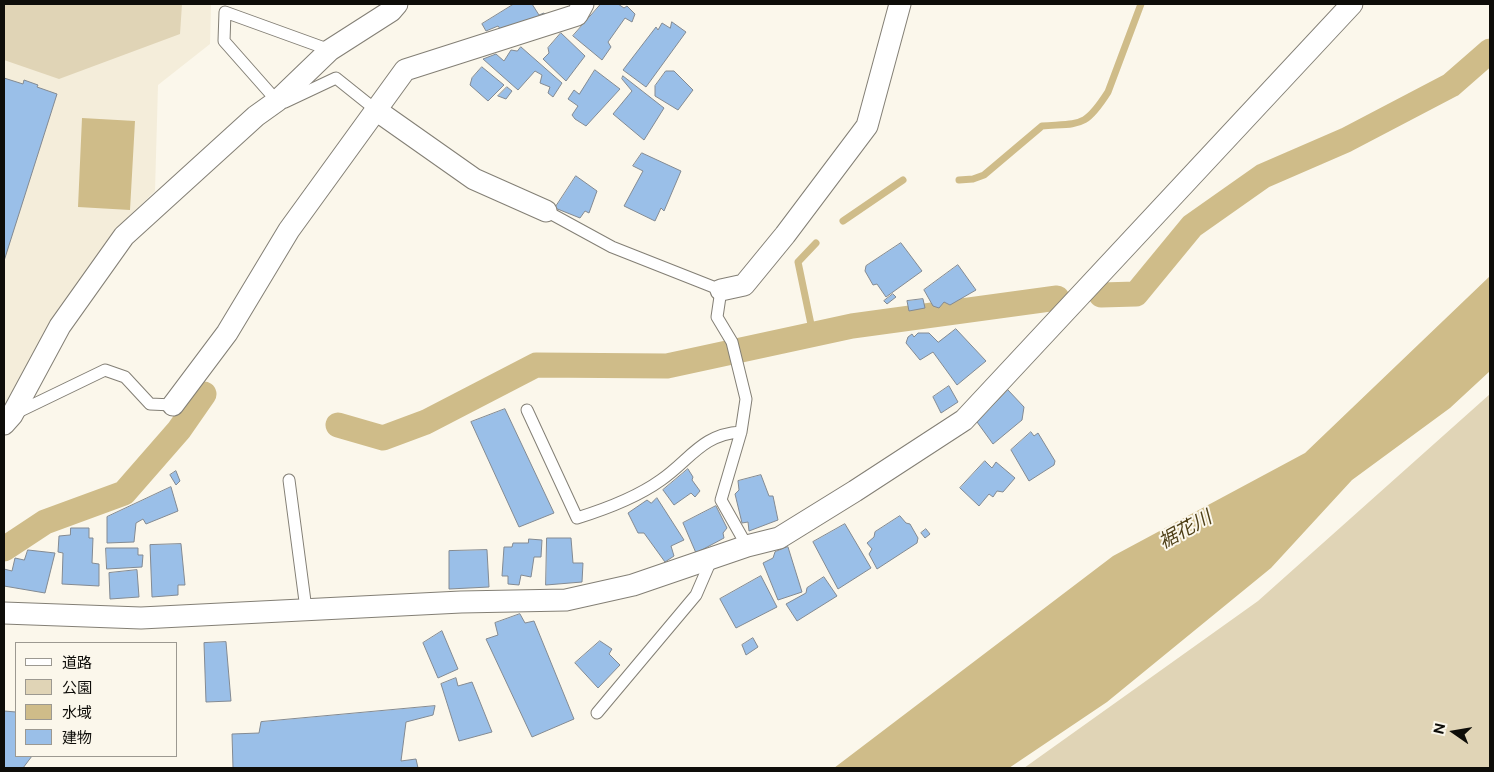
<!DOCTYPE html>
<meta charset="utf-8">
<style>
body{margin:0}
#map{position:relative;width:1494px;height:772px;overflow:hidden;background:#fbf7eb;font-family:"Public Sans","Noto Sans JP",sans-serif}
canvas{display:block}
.frame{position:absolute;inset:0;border:5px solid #0e0d09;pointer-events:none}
.legend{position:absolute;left:15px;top:642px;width:162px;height:115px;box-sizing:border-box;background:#fbf7eb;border:1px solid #9c9991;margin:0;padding:6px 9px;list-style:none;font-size:15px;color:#0e0d09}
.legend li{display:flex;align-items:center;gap:10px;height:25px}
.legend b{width:25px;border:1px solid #9c9991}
.north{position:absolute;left:1429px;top:707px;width:50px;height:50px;-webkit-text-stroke:4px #fbf7eb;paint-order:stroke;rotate:283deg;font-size:14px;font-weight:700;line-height:20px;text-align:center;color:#0e0d09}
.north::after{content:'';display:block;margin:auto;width:18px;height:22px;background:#0e0d09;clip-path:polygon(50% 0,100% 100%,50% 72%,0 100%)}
</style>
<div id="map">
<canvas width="1494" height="772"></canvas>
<div class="frame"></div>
<ul class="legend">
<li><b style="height:6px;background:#fff"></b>道路</li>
<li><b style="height:14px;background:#e0d4b6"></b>公園</li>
<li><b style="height:14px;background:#cfbc89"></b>水域</li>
<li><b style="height:14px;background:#9abfe8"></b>建物</li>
</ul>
<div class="north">N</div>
</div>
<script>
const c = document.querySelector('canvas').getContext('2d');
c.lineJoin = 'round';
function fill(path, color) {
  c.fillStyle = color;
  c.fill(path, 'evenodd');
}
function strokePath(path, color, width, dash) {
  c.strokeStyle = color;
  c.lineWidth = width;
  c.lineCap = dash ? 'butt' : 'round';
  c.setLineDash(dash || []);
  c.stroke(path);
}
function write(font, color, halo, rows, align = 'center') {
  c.font = font + ' "Public Sans","Noto Sans JP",sans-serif';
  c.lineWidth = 4;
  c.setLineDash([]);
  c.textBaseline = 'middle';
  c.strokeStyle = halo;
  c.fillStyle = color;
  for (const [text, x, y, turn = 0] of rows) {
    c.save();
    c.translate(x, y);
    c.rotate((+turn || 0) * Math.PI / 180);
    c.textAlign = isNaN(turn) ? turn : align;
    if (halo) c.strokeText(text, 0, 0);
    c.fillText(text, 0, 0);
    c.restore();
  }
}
const built = new Path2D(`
 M4,4H211L210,44L158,85L155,191L116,229L49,324L4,414Z`);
const green = new Path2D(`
 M4,4H182L180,34L59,79L4,60Z
 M1490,394V768H1024L1258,601Z`);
const water = new Path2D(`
 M82,118L135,121L130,210L78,207Z
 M1490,276V371L1450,408L1352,480L1271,568L1107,702L1009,768H834L1113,556L1305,453Z`);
const stream = new Path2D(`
 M959,180L973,179L984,175L1042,126C1081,123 1085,128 1108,92L1141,4
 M843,221L903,180
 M813,334L798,262L816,243`);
const canal = new Path2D(`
 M1101,295L1136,294L1192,226L1263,176L1346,140L1451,85L1490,51
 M338,425L383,438L426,422L536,365L667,366L852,326L1057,298
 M4,549L45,522L124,493L179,430L204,394`);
const building = new Path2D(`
 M514,4H532L539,15L544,13L547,17L501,30L498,26L486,31L482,24Z
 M601,4H618L624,8L627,6L635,14L632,22L625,18L608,42L611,47L602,60L573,36Z
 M672,22L686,32L646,87L623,70L656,27L658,30L662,23L670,28Z
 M561,33L585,56L566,81L543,59L549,53L548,48Z
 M521,47L562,83L553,97L548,93L550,87L540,83L542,75L535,71L518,90L483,59L496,54L504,61L511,50L517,51Z
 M482,67L504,85L488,101L470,85L472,78Z
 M595,70L620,89L586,126L575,119L572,115L578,106L568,99L574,90L579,94Z
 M666,71H674L693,90L678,110L655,96V86Z
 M623,76L664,108L644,140L613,114L632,91L622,79Z
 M4,78L23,84L24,80L38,85L37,87L57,94L4,261Z
 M507,87L512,91L506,99L498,96Z
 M642,153L681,171L664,211L661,208L655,221L624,206L643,171L633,166Z
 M576,176L597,191L589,213L585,211L580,218L555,208Z
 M901,243L922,271L886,297L877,284L873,285L865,271L866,266Z
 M958,265L976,290L950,305L944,302L939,308L933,306L924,290Z
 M893,294L896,297L887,304L884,301Z
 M923,299L925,308L909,311L907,301Z
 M956,329L986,361L957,385L933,352L920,360L906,343L908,337L912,334L914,337L918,333H929L938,342Z
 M949,386L958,402L941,413L933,397Z
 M1008,390L1024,407L1022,420L993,444L977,422Z
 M505,409L554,513L519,527L471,422Z
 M1031,432L1034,436L1038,433L1055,461L1054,465L1029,481L1011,450Z
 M985,461L992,468L996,462L1015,478L1003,492L997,491L993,497L989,494L979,506L960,488Z
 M688,469L693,477L692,480L700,491L695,497L691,493L674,505L663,490Z
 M176,471L180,481L176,485L170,475Z
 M761,475L769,496H773L778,520L749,531L748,522L742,523L735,494L739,490L738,481Z
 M171,487L178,511L146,524L143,519L136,523L134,542L107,543V517Z
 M657,498L684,540L671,546L674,556L665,562L644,533H638L628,513L647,500L651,503Z
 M716,506L727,528L723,533L724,538L696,553L683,523Z
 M900,516L906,523L910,524L918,538L917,543L877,569L869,554L872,549L867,543L874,537L875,532Z
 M845,524L871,568L838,589L813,542Z
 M71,528H89V538H93L92,563L99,564V586L62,584L63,553L58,552L59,536L70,535Z
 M926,529L930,534L925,538L921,533Z
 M547,538H571L573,563H583L582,582L546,585Z
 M529,539L542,540L541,557H534L531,577L521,575L519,585L508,584V576H502L504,547H512L513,543H528Z
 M181,544L185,585H178V595L152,597L150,545Z
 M788,547L802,592L778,600L763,563L773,558L775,552Z
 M106,548H138V555H143L142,567L107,569Z
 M28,550L55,553L45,593L4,586V569L12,571L15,558L24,560Z
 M487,550L489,587L449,589V551Z
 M137,570L139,597L110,599L109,573Z
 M761,576L777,607L736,628L720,599Z
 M824,577L837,596L797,621L786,604L806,593L807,588Z
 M520,614L525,623L534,621L574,719L532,737L486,639L498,635L495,623Z
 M442,631L458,669L438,678L423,643Z
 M753,638L758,647L746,655L742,645Z
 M600,641L612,649L609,654L620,665L598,688L575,663Z
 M226,642L231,701L206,702L204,643Z
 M456,678L458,686L472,682L492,732L459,741L441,684Z
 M435,706L433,715L406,722L401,761L416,759L418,768H233L232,734L259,733L261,722Z
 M4,711L16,712V756H32L23,768H4Z`);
const service = new Path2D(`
 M277,101L224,41L225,12L330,50
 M285,102L336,78L376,110
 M546,211L612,247L721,290L717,317L732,342L746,399L741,432L721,500L747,546
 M527,410L577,518C606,509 636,498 661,480C690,460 702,434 741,432
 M16,413L105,370L125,377L150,404L173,405
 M289,480L306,609
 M597,713L696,595L712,558`);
const minor = new Path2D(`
 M376,110L474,179L546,211
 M721,290L744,285L785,235L867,126L900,4
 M173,405L227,333L289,230L405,70L577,15L583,4
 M4,424L12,415L60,326L124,236L256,116L277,101L330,50L391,11L397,4
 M4,613L141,618L461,602L566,600L633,585L747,546L779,538L855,491L964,420L1352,4`);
const waterNames = [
 ["裾花川",1185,530,-29]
];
fill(built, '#f4edda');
fill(green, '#e0d4b6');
fill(water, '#cfbc89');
strokePath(stream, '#cfbc89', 7);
strokePath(canal, '#cfbc89', 25);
fill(building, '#9abfe8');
strokePath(building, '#838a92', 1);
strokePath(service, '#837f75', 13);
strokePath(minor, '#837f75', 23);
strokePath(service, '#fff', 11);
strokePath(minor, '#fff', 21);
write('italic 19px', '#4e3f17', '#fbf7eb', waterNames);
</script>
